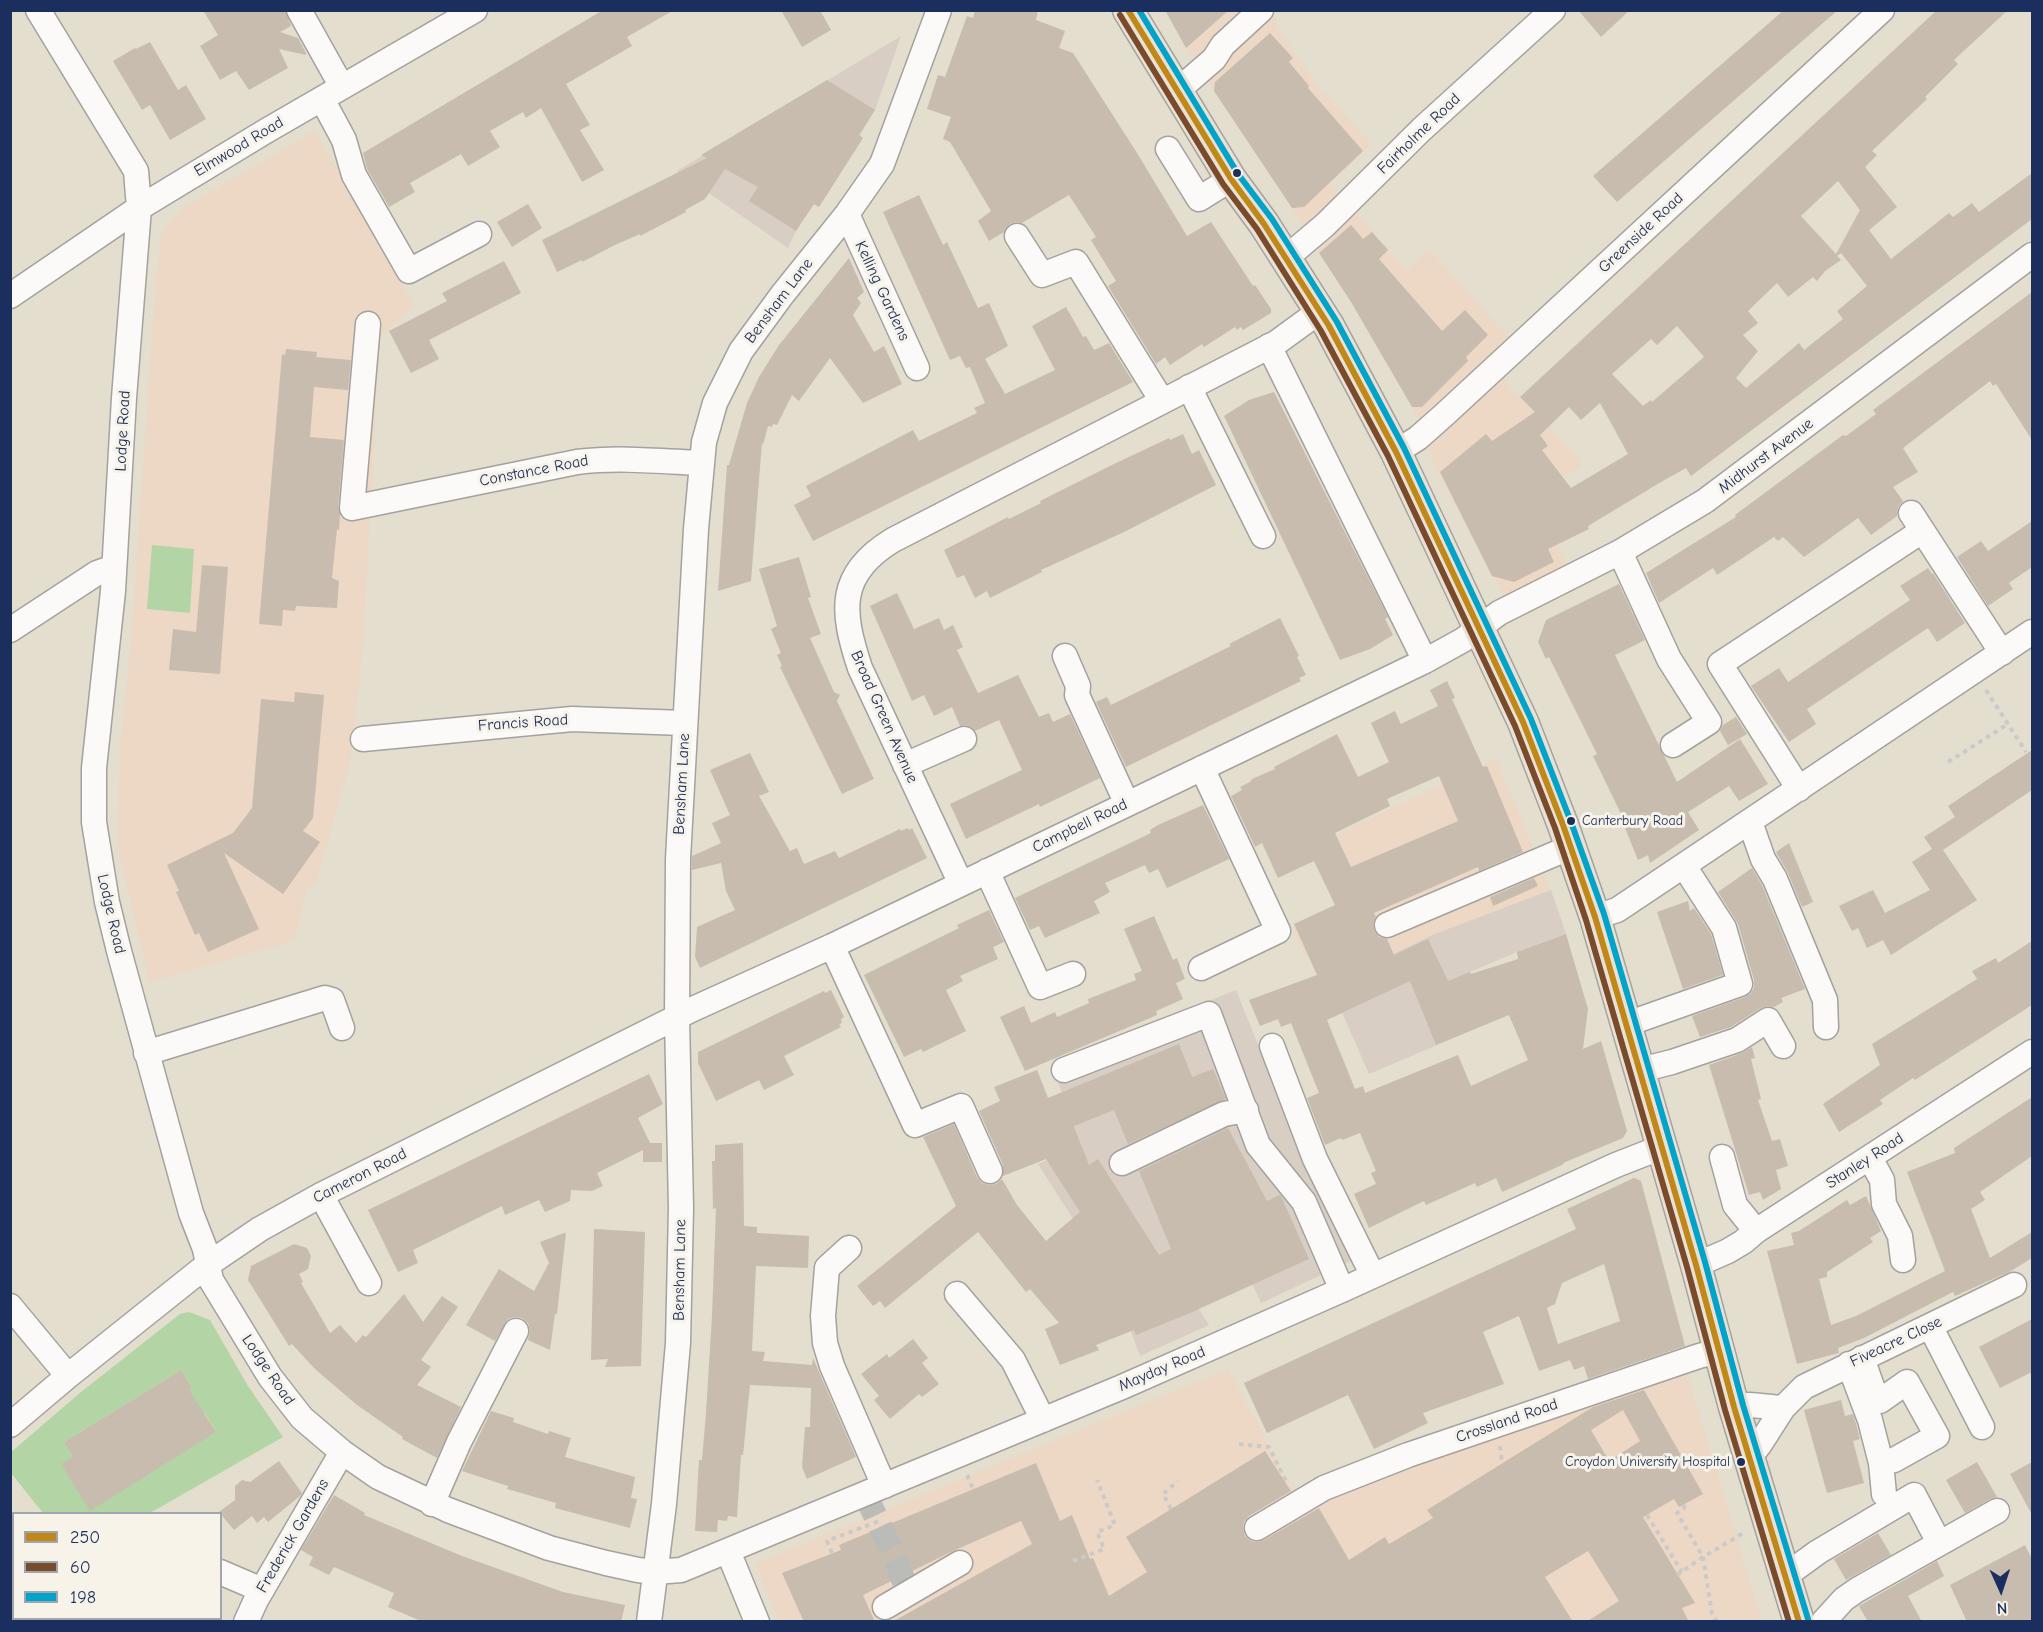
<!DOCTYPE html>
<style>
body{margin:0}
#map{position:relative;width:2043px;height:1632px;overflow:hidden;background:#e3decd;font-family:"Comic Neue",sans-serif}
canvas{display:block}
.frame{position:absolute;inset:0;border:12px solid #1b2f5e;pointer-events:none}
.legend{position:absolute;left:12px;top:1512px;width:210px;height:108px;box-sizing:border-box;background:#f7f3e8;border:2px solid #9fa5b1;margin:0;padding:8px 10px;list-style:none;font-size:18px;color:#1b2f5e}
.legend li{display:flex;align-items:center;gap:12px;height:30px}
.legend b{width:30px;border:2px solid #9fa5b1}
.north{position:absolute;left:1971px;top:1560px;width:60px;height:60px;-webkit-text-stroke:4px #f7f3e8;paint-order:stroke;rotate:177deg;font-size:16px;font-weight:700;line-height:24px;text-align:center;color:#1b2f5e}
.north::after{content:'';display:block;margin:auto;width:21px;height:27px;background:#1b2f5e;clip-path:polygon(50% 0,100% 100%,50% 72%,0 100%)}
</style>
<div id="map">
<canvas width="2043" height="1632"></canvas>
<div class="frame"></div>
<ul class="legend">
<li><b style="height:8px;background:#c08818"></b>250</li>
<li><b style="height:8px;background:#7a4b2a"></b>60</li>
<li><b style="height:8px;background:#01a3c8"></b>198</li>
</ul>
<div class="north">N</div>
</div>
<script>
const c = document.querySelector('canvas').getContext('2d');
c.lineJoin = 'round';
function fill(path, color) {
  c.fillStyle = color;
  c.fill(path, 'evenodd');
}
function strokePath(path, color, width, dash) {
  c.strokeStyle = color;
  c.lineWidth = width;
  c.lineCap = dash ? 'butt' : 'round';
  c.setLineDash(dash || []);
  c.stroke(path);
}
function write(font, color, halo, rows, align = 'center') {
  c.font = font + ' "Comic Neue",sans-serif';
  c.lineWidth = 6;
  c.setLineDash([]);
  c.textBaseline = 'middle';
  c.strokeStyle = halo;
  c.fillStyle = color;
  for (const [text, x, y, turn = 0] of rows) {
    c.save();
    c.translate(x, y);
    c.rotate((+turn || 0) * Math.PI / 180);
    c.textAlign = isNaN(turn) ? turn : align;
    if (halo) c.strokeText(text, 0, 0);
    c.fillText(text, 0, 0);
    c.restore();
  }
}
const built = new Path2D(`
 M1165,11H1271L1279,29L1323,95L1326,94L1371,144L1329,184L1407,270L1429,249L1508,337L1491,355L1509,386L1576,455L1581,466L1562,477L1545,521L1567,564L1504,598L1438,473L1412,407L1351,302L1286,199L1214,91Z
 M315,131L414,305L380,337L363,648L350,763L315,886H308L294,941L149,982L117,842L120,750L132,628L153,319L161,235L181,209Z
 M1496,759L1551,890L1432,935L1330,984L1316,953L1306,957L1292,927L1364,893L1337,834Z
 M1685,1367L1762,1621H779L755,1564L1228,1369L1299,1502Z`);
const industrial = new Path2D(`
 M901,36L875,110L860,135L863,138L819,207L813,204L796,231L788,248L677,171Z
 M1551,890L1566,934L1517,952L1470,972L1491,1022L1369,1074L1330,985L1432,935Z
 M1236,990L1305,1162L1351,1261L1261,1303L1225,1224L1164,1254L1209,1325L1140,1356L1112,1280L1038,1164L1082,1146L1051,1064Z`);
const green = new Path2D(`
 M152,545L194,549L190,613L147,609Z
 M189,1312L210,1320L248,1386L283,1437L150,1513H43L11,1473L10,1453L81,1392L180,1314ZM181,1370L192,1388L181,1395L196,1419L205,1414L216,1432L73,1457L64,1442Z`);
const building = new Path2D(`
 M203,10H285L291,26L280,32L298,38L306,53V55L279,49L288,68L249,90L236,71L220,80L200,46L218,35Z
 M603,10H674L627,37L632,46L566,84L590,125L580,130L604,170L582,182L541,108L526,118L523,112L490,131L500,147L468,166L461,154L410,183L415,192L389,207L367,169L363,153Z
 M781,10H820L831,30L802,47Z
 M975,10H1038L1036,20L1065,31L1059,48L1073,53L1137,153L1187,236L1211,222L1253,286L1255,285L1271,309V313L1243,330L1241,327L1237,330L1235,327L1204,347L1202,344L1170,365L1165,357L1156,364L1108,286L1116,281L1091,240L1096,237L1069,195L1022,223L1016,222L1010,224L1004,232L989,241L978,221L991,211L950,142L943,139L951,117L927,109L938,75L945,77L967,16L973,18Z
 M1165,10H1229L1186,48Z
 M1578,10H1630L1601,37Z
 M1784,10H1838L1617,202L1593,176Z
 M1937,10H2008L1954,60L1958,64L1925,97L1927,99L1872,151L1877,155L1865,167L1897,207L1869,230L1891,259L1949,213L1953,217L1972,203L1979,212L2032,173V219L1691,476L1686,468L1661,482L1588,526L1589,529L1548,549L1554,562L1514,582L1492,576L1440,472L1486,434L1492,441L1535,412L1520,397ZM1838,181L1860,210L1836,254L1801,216ZM1841,253L1867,286L1837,311L1843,319L1804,350L1799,343L1746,388L1736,378L1758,351L1743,335L1758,323L1748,311L1777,283L1788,297L1813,277L1817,281L1825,271L1841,260L1837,256ZM1677,326L1704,357L1652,402L1651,400L1643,406L1612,374L1651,339L1657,345ZM1600,403L1628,454L1571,488L1542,450L1548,446L1540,435L1569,407L1581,420Z
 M1270,33L1293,58L1289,62L1309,86L1308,88L1363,151L1304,207L1292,208L1214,91L1215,82Z
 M150,42L178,90L186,85L206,119L170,140L150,105L142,110L113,61L135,48L136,49Z
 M827,80L875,110L859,135L863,138L819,207L814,204L796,231L749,201L758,187L725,169L705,199L685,210L686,212L640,236V234L615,245L582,262V260L557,272L542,240L707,158L701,155Z
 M919,195L943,245L947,242L978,308L989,303L1008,346L985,359L1005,394L1055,370L1032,326L1066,307L1083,337L1086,336L1094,350L1109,343L1133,382L813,541L794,505L811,496L806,486L913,430L919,441L977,413L974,408L985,403L970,367L966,368L960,356L950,360L883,212Z
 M528,204L542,228L512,247L497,222Z
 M1351,225L1363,239L1372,232L1388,250L1379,259L1442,331L1465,310L1488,335L1466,357L1468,361L1422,407H1412L1351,302L1319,253Z
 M849,258L864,292L857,298L861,303L853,315L874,352L884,346L902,384L863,403L830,358L799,401L792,395L777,425L773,424L772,427L768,426L763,445L762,442L751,581L718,591L727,465H729L747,403L759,377L779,345Z
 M504,261L521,293L429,340L439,359L411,373L389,331L447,301L442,293Z
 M2032,292V440L1996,384L1993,386L1990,381L1903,448L1918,472L1893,487L1903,501L1898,507L1897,516L1871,535L1858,518L1804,557L1783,537L1778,541L1774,537L1717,575L1713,568L1659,603L1646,573L1736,517L1735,515L1843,435L1846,436L1876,414L1873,410Z
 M286,349L317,352L316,357L351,360L348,390L314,387L310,437L344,440L338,507L340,515L339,530L337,529L332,578L339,581L337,608L296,606L295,611L283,610L282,626L259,624L282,354L285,355Z
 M1274,392L1388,617L1385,619L1393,635L1370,649L1340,660L1224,416L1249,400Z
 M1183,434L1192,454L1199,450L1216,485L1124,532L1041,570L1042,572L990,598L987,591L975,598L964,575L957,578L944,550L1008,517L1009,519L1041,503L1040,501L1114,464L1169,438L1170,440Z
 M2032,521V567L2009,583L2013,589L1988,606L1957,557L1981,541L1988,551Z
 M799,557L811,597L808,598L821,634L810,638L834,692L840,695L837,701L874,779L842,794L780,667L782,666L777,655L781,653L771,629L777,626L759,569Z
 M202,565L228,567L220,674L169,670L173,629L196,632Z
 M1928,568L1932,574L1933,573L1965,623L1937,642L1928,628L1807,709L1816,724L1789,742L1751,686L1779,668L1788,682L1910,600L1900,586Z
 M1619,584L1645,640L1615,655L1677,782L1740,739L1768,784L1739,801L1729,786L1688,812L1699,830L1650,863L1648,855L1638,860L1621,818H1623L1593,756L1597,754L1549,657L1546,659L1538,642L1546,620Z
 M897,593L914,629L939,618L944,630L953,625L963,647L957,650L978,693L1018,675L1039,717L1049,713L1053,722L1070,714L1100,778L1040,807L1039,804L966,839L950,804L1022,770L999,720L975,731L966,725L960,726L952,707L934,716L924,695L912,701L870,606Z
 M1280,618L1299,656L1297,657L1306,675L1299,678L1301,681L1126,767L1096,702L1107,697L1111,705L1231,646L1229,644Z
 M1447,681L1455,698L1452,699L1483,767L1487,766L1523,852L1479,871L1478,867L1374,913L1376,917L1373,923L1374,930L1379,937L1387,939L1394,955L1428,939L1448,981L1470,972L1471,974L1518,959L1517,952L1566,934L1588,1009L1583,1049L1601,1041L1627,1131L1623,1138L1563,1163L1564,1164L1502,1192L1496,1178L1477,1187L1475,1183L1426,1205L1424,1201L1369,1228L1354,1194L1376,1184L1371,1173L1376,1171L1360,1133L1342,1140L1341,1138L1325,1145L1307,1098L1319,1093L1291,1023L1281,1027L1278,1019L1260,1026L1249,1000L1317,975L1294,924L1335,905L1314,861L1278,878L1262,843L1255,847L1231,796L1242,790L1240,787L1250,782L1252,779L1275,769L1274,767L1337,734L1358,777L1389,762L1371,723L1395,711L1401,724L1438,706L1430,690ZM1439,776L1458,821L1351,867L1335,833L1390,806L1387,799ZM1410,981L1436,1045L1509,1015L1528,1060L1471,1086L1458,1055L1365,1093L1363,1086L1355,1089L1327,1020Z
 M295,692L324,695L313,818L303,831L320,842L283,894L224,853L259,929L208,952L199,933L195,935L176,892L179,891L167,865L233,833L252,808L261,699L294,702Z
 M1736,717L1747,734L1728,745L1720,731L1723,725Z
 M2032,750V790L1943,850L1977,900L1891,955L1883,940L1867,948L1858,928L1852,931L1839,906L1873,890L1885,913L1930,890L1912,862L1932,849L1924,837L1955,817L1948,806Z
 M750,753L769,792L759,796L790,851L797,848L804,864L835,851L839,858L900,829L901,831L908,828L909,830L912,828L927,858L700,968L695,957L697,927L735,910L726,891L721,863L692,870V856L721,843L712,823L730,815L710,770Z
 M1203,805L1229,859L1167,888L1158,869L1149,873L1145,865L1105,883L1110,892L1094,901L1100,913L1045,938L1039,926L1030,930L1015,898L1151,833L1150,830L1158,825Z
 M1789,843L1813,902L1802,907L1788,873L1776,852Z
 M1752,868L1762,885L1805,989L1781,998L1783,1002L1774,1007L1767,1006L1761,1008L1731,1027L1700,1037L1692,1016L1745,997L1750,994L1754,988V980L1738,924L1718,892Z
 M1534,878L1538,886L1493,906L1490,897Z
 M1688,901L1690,911L1694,908L1711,934L1723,975L1683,989L1657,912Z
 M989,910L1004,942L993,947L998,959L960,976L963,981L946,990L966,1031L923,1052L921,1049L904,1057L864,975L959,928L957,925Z
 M1154,916L1173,960L1177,958L1185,979L1176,983L1183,999L1156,1011L1157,1015L1025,1071L1000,1017L1024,1006L1031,1023L1055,1012L1057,1017L1089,1003L1088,999L1136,980L1134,974L1142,971L1124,929Z
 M2032,941V1005L1915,1080L1913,1078L1880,1100L1883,1104L1839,1132L1823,1104L1880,1065L1872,1044L1977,979L1972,971L1996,958L1998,963Z
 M831,990L844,1017L841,1019L842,1023L839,1024L841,1027L784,1056L794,1075L764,1090L759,1080L716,1101L698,1063V1052L824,991L825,993Z
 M1179,1044L1192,1077L1213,1069L1226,1099L1128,1144L1114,1110L1074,1126L1089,1165L1098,1159L1159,1255L1171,1249L1139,1171L1228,1128L1267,1201L1280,1195L1281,1196L1309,1259L1190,1313L1136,1335L1134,1330L1096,1345L1099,1350L1060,1365L1045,1329L1059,1323L1030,1289L1026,1292L978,1232L885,1308L880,1301L873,1306L857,1286L956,1206L923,1137L954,1124L977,1177L982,1183L989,1185L996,1184L1002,1179L1017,1205L1046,1241L1080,1212L1046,1159L1003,1176V1165L979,1111L1000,1101L994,1087L1037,1070L1048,1098Z
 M1752,1047L1755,1058L1751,1059L1761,1099L1758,1100L1772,1141L1780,1139L1788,1166L1776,1170L1781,1189L1763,1200L1760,1192L1749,1195L1709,1065L1742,1053Z
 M649,1074L663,1104L638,1118L650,1143H662V1162H643V1150L597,1173L603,1186L592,1191L571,1190L570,1201L545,1212L539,1200L505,1215L502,1206L413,1250L418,1263L398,1272L368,1210Z
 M2032,1097V1156L1980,1192L1985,1200L1971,1209L1990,1258L2032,1232V1258L2011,1271L1955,1296L1953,1292L1864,1338L1838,1348L1839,1353L1797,1364L1767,1251L1794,1245L1791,1233L1799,1231L1847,1200L1850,1205L1866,1196L1881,1231L1870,1238L1873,1242L1827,1272V1277L1819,1279L1831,1325L1856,1316L1945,1271L1907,1172L1955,1153L1954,1148Z
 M743,1143L744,1226L757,1227V1233L809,1236L808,1268L756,1266L752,1351L765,1352L763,1361L812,1365L813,1358L856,1457L807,1479L802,1467L805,1427H810L811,1388L750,1385L743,1455H741L737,1517L728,1516L727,1521L718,1520L717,1532L695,1531L699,1460H702L706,1413L712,1316L716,1208L713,1209L712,1161H715V1145Z
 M1634,1178L1641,1181L1685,1346L1588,1379L1584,1366L1574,1370L1570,1360L1539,1371L1519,1316L1483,1332L1504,1384L1423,1413L1428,1423L1374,1449L1348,1395L1267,1433L1244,1383L1576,1229L1567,1209ZM1604,1264L1620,1321L1558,1344L1547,1308L1555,1304L1562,1283Z
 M594,1229L645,1232L641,1366L605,1367L608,1359L591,1360Z
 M564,1233H566L557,1314H555L550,1350L528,1340L530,1330L528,1323L522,1318L515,1317L508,1319L495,1341L466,1325L499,1269L534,1291L549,1263L540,1242Z
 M294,1244L307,1248L311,1256L308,1269L299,1274L303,1282L301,1283L330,1333L340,1325L356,1343L363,1335L366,1337L404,1294L423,1322L442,1296L458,1307L421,1360L431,1367L417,1385L461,1407L437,1458L402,1439L403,1437L357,1405L315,1369L292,1344L289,1346L248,1280L251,1266Z
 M2032,1319V1372L2000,1388L1979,1347Z
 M913,1339L928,1358L922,1363L939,1384L922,1397L919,1394L890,1419L874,1400L879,1396L861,1374L887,1354L889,1358Z
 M181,1370L192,1388L189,1390L216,1432L90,1511L61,1464L73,1457L64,1442Z
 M1644,1390L1703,1494L1679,1507L1674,1499L1643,1517L1695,1603L1682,1608L1689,1622H1586L1619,1601L1588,1551L1545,1577L1573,1622H892L1032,1544L1021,1521L953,1551L863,1595L875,1622H804L782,1573L841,1550L839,1545L1036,1463L1060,1521L1072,1515L1090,1559L1093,1558L1109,1596L1147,1572L1126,1537L1265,1451L1291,1491L1249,1516L1244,1522L1243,1528L1245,1536L1251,1541L1258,1542L1264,1540L1319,1508L1349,1560L1385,1537L1389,1544L1433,1518L1427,1510L1593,1407ZM1623,1410L1640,1441L1609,1461L1591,1430Z
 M1841,1400L1845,1416L1853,1414L1856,1424L1860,1439L1853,1441L1864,1483L1827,1493L1804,1410Z
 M491,1411L514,1418L513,1422L548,1434L549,1431L571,1438L565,1457L635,1477L631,1498L637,1499L630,1528L555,1508L556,1503L507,1489L508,1486L462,1471Z
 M279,1461L302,1493L300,1496L268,1522L264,1517L257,1523L252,1516L234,1530L219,1512L235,1500V1486L242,1480L250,1482Z
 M1977,1462L1997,1497L1990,1499L1965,1513L1946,1480Z
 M2032,1462V1515L2010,1474Z
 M334,1495L365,1513L364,1515L462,1556L563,1592L625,1605L621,1622L421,1621L388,1607L394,1593L334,1567L329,1575L309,1565L313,1557L301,1550Z
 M1878,1533L1891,1555L1846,1580L1834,1559Z
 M2025,1545L2032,1559V1622H1967L1950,1585Z
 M1937,1561L1944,1576L1908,1596L1922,1622H1868L1859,1606Z`);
const minorTunnel = new Path2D(`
 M865,1494L896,1560L908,1593`);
const path = new Path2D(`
 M1986,690L2026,752
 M1948,762L2008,724
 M1239,1444L1269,1447L1287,1483
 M1500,1446L1502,1463
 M967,1475L973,1489
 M1171,1509L1163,1494L1178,1481
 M1647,1515L1682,1572
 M832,1553L827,1541L879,1521
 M1073,1561L1104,1549L1097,1532L1115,1525L1097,1480
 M1677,1575L1703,1557L1677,1513L1684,1508V1504
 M1717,1622L1712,1614L1703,1557L1745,1532`);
const minor = new Path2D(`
 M38,10L136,171L139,208L124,398L113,591L94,768V822L107,902L119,951L191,1213L205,1249L211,1280L270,1377L302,1418L342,1452L378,1477L448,1510L549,1548L606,1563L638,1570L655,1572L681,1570L1122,1387L1342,1290L1616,1165L1662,1147
 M299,10L342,87
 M1177,91L1214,59L1223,45L1261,10
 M322,99L344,140L354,175L409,271L479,234
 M1168,149L1199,199L1231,179
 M847,214L917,368
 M1017,236L1042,275L1076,262L1162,401
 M1286,258L1325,225L1422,129L1553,10
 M10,296L139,208L266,131L475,10
 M368,324L352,508L577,462C618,457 659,461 701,463
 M1269,346L1425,661
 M1189,387L1263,536
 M1396,452L1418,438L1444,415L1882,10
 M1911,513L2002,653
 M1620,552L1669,659L1709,722L1673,745
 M10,630L97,573L114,567
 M1065,656L1078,686L1077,695L1127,804
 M363,739L572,719L684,723
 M905,765L964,739
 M1799,789L1720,664L1922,531
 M1750,822L1763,859L1775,879L1825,1000L1826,1027
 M987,871L1040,987L1073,974
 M961,884L860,668C841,611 837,574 893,540L1276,343L1320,311
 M1595,917L1617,910L1647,890L2032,632
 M1387,925L1571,847
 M832,946L915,1125L961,1106L990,1171
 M1201,968L1278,931L1202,768
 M1627,1024L1740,984L1724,928L1684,866
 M1272,1046L1315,1159L1373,1276
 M146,1053L325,998L332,1000L342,1028
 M1064,1070L1209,1014L1258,1145L1304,1202L1342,1290
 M1640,1070L1672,1062L1737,1040L1768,1020L1783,1046
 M1722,1157L1735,1205L1756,1231
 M1870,1158L1882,1180L1884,1204L1900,1236L1903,1260
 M1122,1163L1224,1114L1246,1110
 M321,1195L369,1283
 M849,1248L827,1268L823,1316L825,1343L832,1366L884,1486
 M1696,1265L1728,1251L1743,1242L1756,1231L2032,1052
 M957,1294L1013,1360L1043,1420
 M10,1306L68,1376
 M1930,1326L1982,1427
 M1849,1364L1870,1420L1881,1463L1894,1460L1937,1436L1907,1382L1880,1401H1877L1862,1358
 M1734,1407C1751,1402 1766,1408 1783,1408
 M10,1425L68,1376L207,1265L260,1229L321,1195L693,1009L832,946L1425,661L1463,640L1499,613L1620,552L1705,501L2032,255
 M1748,1453L1756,1449L1760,1444L1783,1408L1804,1387L2014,1285
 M1881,1463L1884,1494
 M432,1504L459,1442L516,1331
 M1257,1528L1324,1488L1408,1455L1699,1356L1718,1351
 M728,1551L757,1622
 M220,1572L262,1590
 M1785,1576L1818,1552L1914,1495L1935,1535
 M885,1607L960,1563
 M246,1622L256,1600L342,1452
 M649,1622L664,1504L678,1343L681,1208L677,1018L678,859L696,529L704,442L715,403L741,351L782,295L847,214L882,164L939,10
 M1823,1622L1844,1599L1857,1590L1997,1511`);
const major = new Path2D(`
 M1128,10L1231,179L1264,224L1329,326L1396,452L1523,722L1563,825L1595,917L1696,1265L1734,1407L1799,1622`);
const bus1 = new Path2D(`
 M1128,10L1231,179L1264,224L1329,326L1396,452L1523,722L1563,825L1595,917L1696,1265L1734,1407L1799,1622`);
const bus2 = new Path2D(`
 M1120,15L1223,184L1257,229L1321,331L1388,456L1515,726L1555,828L1586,920L1687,1267L1725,1410L1789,1622`);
const bus3 = new Path2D(`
 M1139,10L1238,174L1272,219L1337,322L1404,448L1531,719L1571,822L1604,914L1705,1262L1743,1405L1808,1619`);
const markers = [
 [1237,173,5,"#1b2f5e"],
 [1571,821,5,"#1b2f5e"],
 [1741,1462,5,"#1b2f5e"]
];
const busNames = [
 ["Canterbury Road",1582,821],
 ["Croydon University Hospital",1730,1462,"right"]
];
const streetNames = [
 ["Fairholme Road",1419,134,-44],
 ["Elmwood Road",239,147,-31],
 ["Greenside Road",1641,233,-43],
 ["Kelling Gardens",882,291,65],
 ["Bensham Lane",779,301,-53],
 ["Lodge Road",123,431,-87],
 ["Midhurst Avenue",1766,456,-37],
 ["Constance Road",534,471,-11],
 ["Broad Green Avenue",884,717,66],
 ["Francis Road",523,723,-4],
 ["Bensham Lane",682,784,-87],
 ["Campbell Road",1080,826,-26],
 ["Lodge Road",111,914,77],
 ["Stanley Road",1865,1161,-33],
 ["Cameron Road",360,1176,-27],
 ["Bensham Lane",680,1270,-89],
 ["Fiveacre Close",1896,1342,-25],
 ["Mayday Road",1162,1369,-23],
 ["Lodge Road",268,1370,56],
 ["Crossland Road",1507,1421,-19],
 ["Frederick Gardens",293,1536,-60]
];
fill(built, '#edd8c6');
fill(industrial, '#d9cec4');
fill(green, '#b3d5a5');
fill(building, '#c8bcae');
strokePath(minorTunnel, '#bbbbb7', 24, [24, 12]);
strokePath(minor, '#a3a29e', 27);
strokePath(major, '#a3a29e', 33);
strokePath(path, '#cacaca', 4, [4.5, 4.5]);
strokePath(minor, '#fbfaf8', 24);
strokePath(major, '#eae1d6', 30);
strokePath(bus1, '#c08818', 6);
strokePath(bus2, '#7a4b2a', 6);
strokePath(bus3, '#01a3c8', 6);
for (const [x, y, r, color] of markers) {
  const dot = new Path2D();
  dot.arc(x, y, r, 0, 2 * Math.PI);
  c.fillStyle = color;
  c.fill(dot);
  strokePath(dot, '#f7f3e8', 2);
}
write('14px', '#1b2f5e', '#f7f3e8', busNames, 'left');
write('16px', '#1b2f5e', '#f7f3e8', streetNames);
</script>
